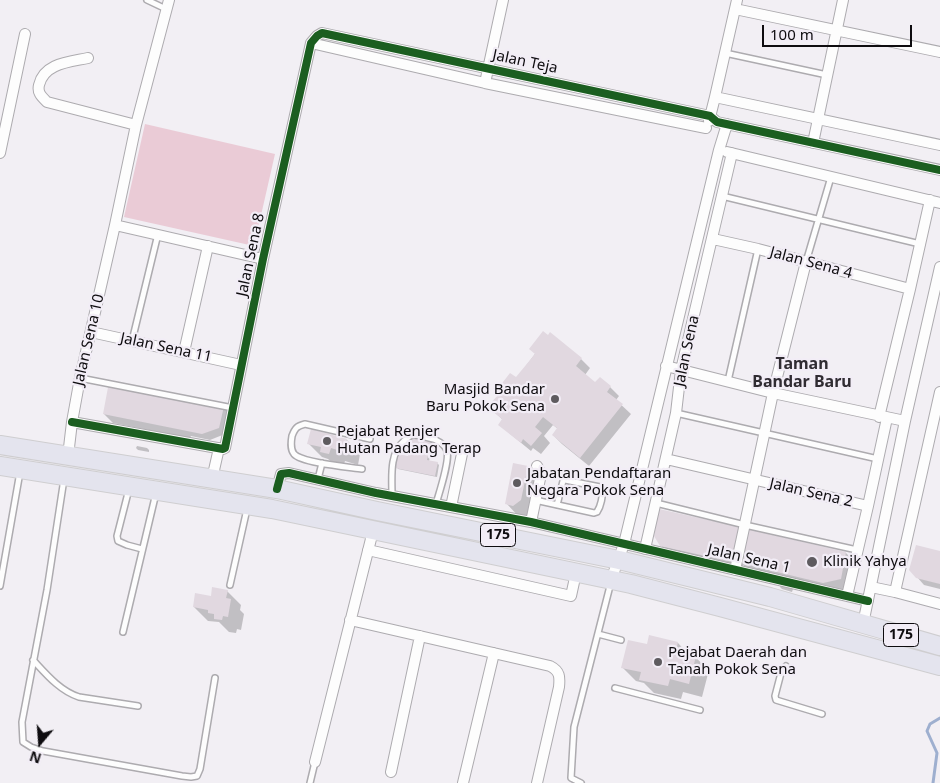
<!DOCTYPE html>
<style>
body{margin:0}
#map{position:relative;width:940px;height:783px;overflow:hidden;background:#f2eff4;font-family:"Noto Sans",sans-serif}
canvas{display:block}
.north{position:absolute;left:15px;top:718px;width:50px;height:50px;-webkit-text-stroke:4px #f2edf6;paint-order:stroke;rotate:198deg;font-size:14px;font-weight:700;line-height:20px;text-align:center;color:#0e0c0f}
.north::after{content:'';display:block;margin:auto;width:18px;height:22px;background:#0e0c0f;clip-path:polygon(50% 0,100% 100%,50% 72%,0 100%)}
.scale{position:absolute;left:762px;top:25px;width:150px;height:22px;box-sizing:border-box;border:2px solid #0e0c0f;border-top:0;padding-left:6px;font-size:15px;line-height:18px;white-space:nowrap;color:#0e0c0f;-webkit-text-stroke:4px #f2edf6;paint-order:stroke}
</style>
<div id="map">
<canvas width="940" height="783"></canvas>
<div class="north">N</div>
<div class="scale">100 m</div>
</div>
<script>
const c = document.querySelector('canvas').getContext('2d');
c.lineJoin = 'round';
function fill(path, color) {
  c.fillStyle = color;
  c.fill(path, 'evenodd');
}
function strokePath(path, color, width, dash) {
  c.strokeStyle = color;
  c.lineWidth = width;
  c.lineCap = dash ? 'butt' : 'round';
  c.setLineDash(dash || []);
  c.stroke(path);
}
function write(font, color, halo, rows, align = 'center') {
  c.font = font + ' "Noto Sans",sans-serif';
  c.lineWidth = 4.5;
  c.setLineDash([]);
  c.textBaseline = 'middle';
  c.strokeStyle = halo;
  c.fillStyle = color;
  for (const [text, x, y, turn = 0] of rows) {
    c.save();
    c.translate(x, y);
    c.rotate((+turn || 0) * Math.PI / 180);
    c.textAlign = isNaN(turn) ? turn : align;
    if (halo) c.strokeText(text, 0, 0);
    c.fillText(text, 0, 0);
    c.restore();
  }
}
const green = new Path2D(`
 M145,124L275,154L254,246L124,217Z`);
const shadow = new Path2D(`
 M550,334L581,359L590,368L585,375L595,384L610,387L619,396L616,400L631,414L589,466L562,444L553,435L558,429L553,425L544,436L550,443L541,454L533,448L531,451L509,433L503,420L489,407L516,379Z
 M223,407L230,414L225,434L210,440L191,436L190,438L113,423L104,414Z
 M312,431L347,440L360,454L358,465L345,461L343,467L335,465L328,459L322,457L308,443Z
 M431,441L435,446L433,456H430L429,462L437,463L439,465L437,477L398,469L397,467Z
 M137,446L147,448L149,450V452L138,450L136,448Z
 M527,467L541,481L527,519L520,518L507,504Z
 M748,531L846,553L855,562L850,588L833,592L750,572L743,565L742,570L670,555L661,545Z
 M940,552V589L924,585L917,577Z
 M781,584L791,587L793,589L792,592L782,589L780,587Z
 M227,591L241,605L240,610L244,614L241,630L237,629L236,633L229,632L219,622L208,621L194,607Z
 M678,643L690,656L695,657L709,670L702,697L683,692L681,699L654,693L644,683L636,681L622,667L648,646Z`);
const stream = new Path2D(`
 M933,783L937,753L927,731L930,724L940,718`);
const building = new Path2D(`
 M543,331L548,335L550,332L582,358L576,366L595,382L600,377L611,386L607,392L623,404L580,458L552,435L557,428L543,417L535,427L542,433L531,446L523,439L521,443L498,425L502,419L487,407L499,394L496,391L510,373L516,377L535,354L529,349Z
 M109,382L224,406L219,428L202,434L103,414Z
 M311,429L347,439L344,452L331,448L329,454L320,452L321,447L307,444Z
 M412,436L431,440L427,460L438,462L435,476L395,468L398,454L408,456Z
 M513,463L528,466L521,500L513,506L505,504Z
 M659,509L740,527L733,562L660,546L654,536Z
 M747,529L846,552L841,579L823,583L739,563Z
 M916,545L940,551V584L916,578L909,570Z
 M212,587L228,590L226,598L231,599L228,617L223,616L222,620L214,619V614L208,613V610L193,607L195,593L211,596Z
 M649,635L678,642L676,651L696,656L689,684L670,679L668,686L639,680L641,672L621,668L628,640L647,644Z`);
const service = new Path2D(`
 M147,0L166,9
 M725,53L827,75
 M722,196L920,244
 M806,262L831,177
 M132,341L158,234
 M80,378L233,408
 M728,381L758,249
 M676,413L878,459
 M362,469C349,467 302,463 294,454C290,449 291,442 292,436C295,428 297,426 305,424L370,439
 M64,479L47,590L22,722L23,742L31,747L43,751L182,776L191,777L197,776L200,769L215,678
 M318,479L322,463
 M129,489L117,536L118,541L127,545L142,549
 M392,495C392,478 389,453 404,441C407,438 410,435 414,435C418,435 425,437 429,438C436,439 445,444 447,451C450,461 439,493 436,504
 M535,500L594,513L597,512C601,506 603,496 602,489L600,487L565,480L563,481L557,505
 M656,503L745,525L857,550
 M230,585L247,509
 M0,586L20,472
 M123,632L156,493
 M598,634L621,640
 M33,660C46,674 60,691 79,697L138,706
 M786,666L781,673L775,696L776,700L822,714
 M615,688L700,710
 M310,783L315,762
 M581,783L571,778L574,727L611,582`);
const minor = new Path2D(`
 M735,9L940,52
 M311,43L485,83L706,128
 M88,58C70,62 44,63 39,85C37,93 42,97 47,102L136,125
 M485,83L503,0
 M715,97L940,145
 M709,121L715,97L737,0
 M813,143L843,0
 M727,152L940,203
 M0,153L25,34
 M115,225L263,259
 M713,239L758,249L910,289
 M91,332L241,365
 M184,352L208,246
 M666,366L773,393L905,421
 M879,417L910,289L930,200
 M72,422L223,449L225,448L263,259L311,43L317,36L322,33L710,116L717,122L940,170
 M68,456L72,422L80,378L115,225L136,125L169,0
 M666,459L868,506
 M212,479L219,448
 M277,489L281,474L289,473L376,493L531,522L868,601
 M451,507L463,449
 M531,522L541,474L537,466
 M645,549L676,413L681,370L732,153
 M368,550L571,596L576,573
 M735,570L773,393L806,262
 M611,580L624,544L719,150L727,124
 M871,587L895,592L940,604
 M895,592L940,392
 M847,596L868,506L887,418
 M350,620L550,666C560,671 560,677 559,687L537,783
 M863,624L905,421L940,267
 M315,762L373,531
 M391,772L420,636
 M463,783L494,653`);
const trunk = new Path2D(`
 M0,445L277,489L377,511L619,560L770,597L940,646
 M0,466L272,509L631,584L720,607L940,666`);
const cycleway = new Path2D(`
 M72,422L223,449L225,448L263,259L311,43L317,36L322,33L710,116L717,122L940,170
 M277,489L281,474L289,473L376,493L531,522L868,601`);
const markers = [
 [555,399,5,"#5e5b5f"],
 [327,441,5,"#5e5b5f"],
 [517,483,5,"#5e5b5f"],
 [812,562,6,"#5e5b5f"],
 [658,662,5,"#5e5b5f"]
];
const shields = [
 [498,535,35],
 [901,635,35]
];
const shieldNames = [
 ["175",498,535],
 ["175",901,635]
];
const streetNames = [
 ["Jalan Teja",525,62,12],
 ["Jalan Sena 8",251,255,-78],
 ["Jalan Sena 4",811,263,15],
 ["Jalan Sena 10",89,340,-77],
 ["Jalan Sena 11",166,348,12],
 ["Jalan Sena",687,351,-78],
 ["Jalan Sena 2",811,493,13],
 ["Jalan Sena 1",749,559,13]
];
const poiNames = [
 ["Masjid Bandar",545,390,"right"],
 ["Baru Pokok Sena",545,407,"right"],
 ["Pejabat Renjer",337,432],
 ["Hutan Padang Terap",337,449],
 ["Jabatan Pendaftaran",527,474],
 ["Negara Pokok Sena",527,491],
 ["Klinik Yahya",823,562],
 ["Pejabat Daerah dan",668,653],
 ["Tanah Pokok Sena",668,670]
];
const neighbourhoodNames = [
 ["Taman",802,364],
 ["Bandar Baru",802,382]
];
fill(green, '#eacbd6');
fill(shadow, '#0003');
strokePath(stream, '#9eafcf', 3);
fill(building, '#e1d8e0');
strokePath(service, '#adabaf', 8);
strokePath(minor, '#adabaf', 12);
strokePath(trunk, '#cfced0', 20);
strokePath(service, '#fdfdfd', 5);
strokePath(minor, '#fdfdfd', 10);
strokePath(trunk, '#e4e4ee', 18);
strokePath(cycleway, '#1b5e20', 8);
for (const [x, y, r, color] of markers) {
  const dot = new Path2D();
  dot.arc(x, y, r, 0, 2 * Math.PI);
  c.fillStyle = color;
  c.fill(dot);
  strokePath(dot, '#f2edf6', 2);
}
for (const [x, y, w] of shields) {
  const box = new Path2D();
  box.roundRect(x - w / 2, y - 11.5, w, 23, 4);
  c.fillStyle = '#f2edf6';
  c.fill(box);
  strokePath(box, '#0e0c0f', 1);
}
write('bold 14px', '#0e0c0f', null, shieldNames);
write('15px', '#0e0c0f', '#f2edf6', streetNames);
write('15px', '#0e0c0f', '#f2edf6', poiNames, 'left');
write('bold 16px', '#302c32', '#f2edf6', neighbourhoodNames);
</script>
